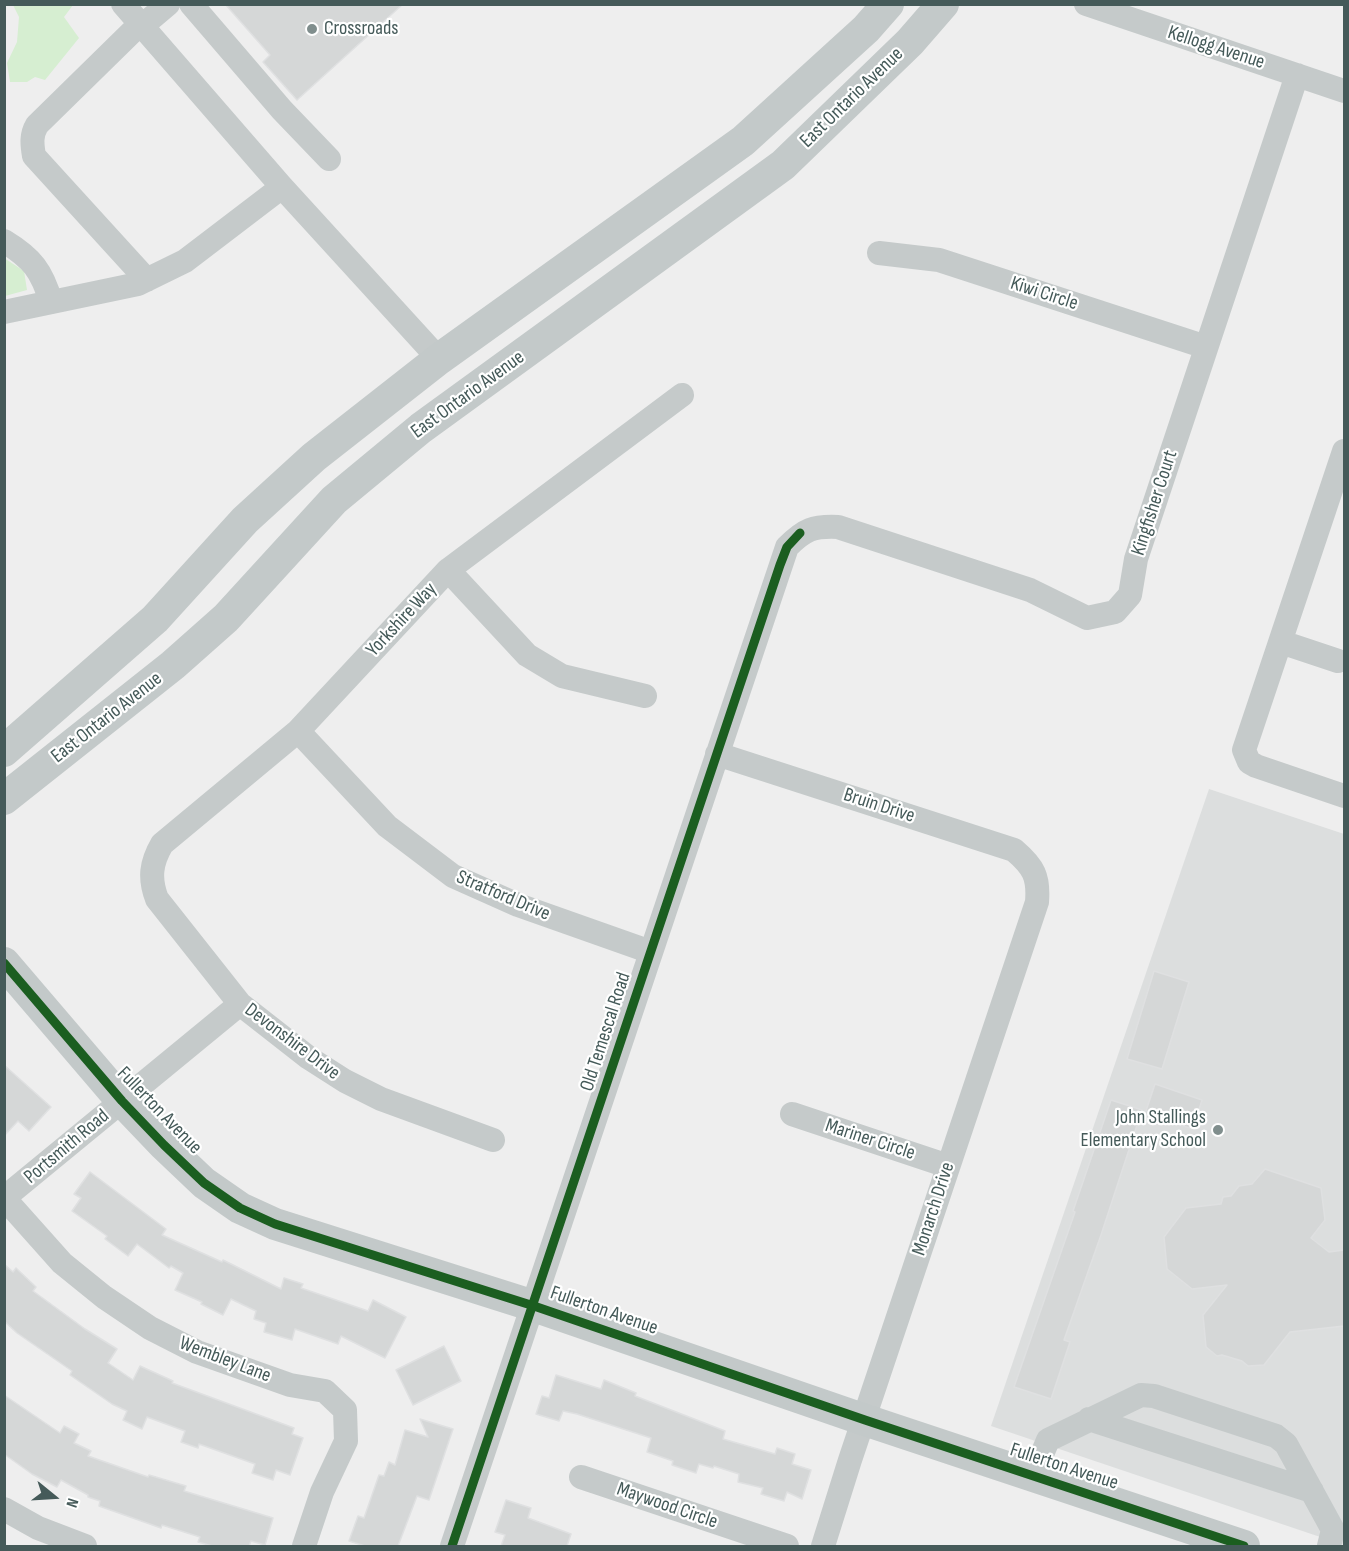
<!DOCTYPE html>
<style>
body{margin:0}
#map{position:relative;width:1349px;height:1551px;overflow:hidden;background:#eee;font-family:"Sofia Sans Condensed",sans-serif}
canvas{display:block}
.frame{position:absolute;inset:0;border:6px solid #455a59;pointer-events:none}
.north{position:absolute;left:24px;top:1467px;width:60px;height:60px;-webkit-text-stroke:4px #fff;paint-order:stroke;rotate:108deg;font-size:16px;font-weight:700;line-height:24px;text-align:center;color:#455a59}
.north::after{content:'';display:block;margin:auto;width:21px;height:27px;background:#455a59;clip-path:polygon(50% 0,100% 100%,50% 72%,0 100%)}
</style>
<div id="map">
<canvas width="1349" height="1551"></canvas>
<div class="frame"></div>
<div class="north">N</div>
</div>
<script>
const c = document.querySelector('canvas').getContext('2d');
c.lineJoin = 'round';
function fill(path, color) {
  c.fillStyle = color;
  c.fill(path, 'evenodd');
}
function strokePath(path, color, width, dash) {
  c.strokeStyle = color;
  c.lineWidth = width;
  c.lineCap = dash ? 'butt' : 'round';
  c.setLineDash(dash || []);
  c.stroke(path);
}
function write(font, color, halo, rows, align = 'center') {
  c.font = font + ' "Sofia Sans Condensed",sans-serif';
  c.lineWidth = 4.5;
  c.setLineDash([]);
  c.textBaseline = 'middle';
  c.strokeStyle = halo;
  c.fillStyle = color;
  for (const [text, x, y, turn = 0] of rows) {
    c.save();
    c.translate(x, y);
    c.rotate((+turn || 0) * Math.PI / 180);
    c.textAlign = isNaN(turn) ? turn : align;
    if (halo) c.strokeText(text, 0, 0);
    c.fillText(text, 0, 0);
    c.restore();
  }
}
const education = new Path2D(`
 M1209,789L1344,834V1545L991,1426Z`);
const green = new Path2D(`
 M13,5H73L64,17L79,38L45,80L35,77L27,82H10L7,63L17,42L19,17Z
 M4,258L24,271L27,290L5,296Z`);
const building = new Path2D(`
 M225,4H403L297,100L263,62L270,55Z
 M1154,971L1189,982L1162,1069L1127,1059Z
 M4,1065L51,1107L29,1131L18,1121L4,1136Z
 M1155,1084L1202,1100L1193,1129L1145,1114Z
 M1111,1100L1142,1110L1101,1235L1064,1340L1070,1342L1051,1399L1014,1387L1075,1212L1073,1211Z
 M1265,1169L1321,1188L1325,1220L1311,1238L1329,1252L1344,1250V1326L1290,1332L1264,1365L1248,1366L1242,1361L1222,1355L1217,1356L1206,1347L1203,1315L1227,1285L1192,1289L1167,1269L1164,1237L1186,1208L1221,1204L1223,1197L1231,1196L1239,1186L1252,1184Z
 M90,1172L166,1229L162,1235L222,1262L223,1260L281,1289L284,1278L303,1284L301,1288L368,1311L373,1300L406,1317L385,1358L341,1336L338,1344L295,1329L292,1340L264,1332L266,1323L254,1319L256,1311L231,1299L223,1315L201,1304L202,1302L175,1290L183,1273L171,1266L169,1268L137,1244L128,1256L105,1239L107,1236L72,1211L81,1198L74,1194Z
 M4,1264L13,1272L16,1268L36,1287L33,1291L85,1329L117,1349L108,1363L133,1380L140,1366L173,1381L172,1383L294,1428L292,1434L303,1438L290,1475L276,1470L273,1480L252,1473L255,1464L199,1444L198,1448L181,1442L185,1431L147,1417L142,1429L123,1420L127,1411L112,1404L70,1375L72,1371L17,1333L4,1321Z
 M444,1346L461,1381L413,1405L396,1370Z
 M556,1375L601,1389L604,1380L636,1393L635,1396L725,1431L723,1439L775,1454L777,1448L795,1454L792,1464L811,1470L802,1499L787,1492L784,1501L761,1494L763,1488L738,1482L739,1474L714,1466L713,1468L699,1464L696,1473L672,1465L673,1461L647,1452L651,1438L577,1414L563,1411L559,1421L536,1414L542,1396L549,1398Z
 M4,1395L60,1433L64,1426L79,1434L74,1443L91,1451L88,1456L148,1477L149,1475L186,1486L184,1491L273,1518L265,1545L251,1541L249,1546H212L198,1542L200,1537L162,1525L161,1528L99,1506L100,1501L88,1497V1495L61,1480L57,1487L32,1474L4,1454Z
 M420,1419L453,1429L429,1500L417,1496L398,1546H365L349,1541L358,1516L364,1518L379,1475L384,1476L389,1462L395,1465L405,1430L428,1437Z
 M506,1500L531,1508L528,1518L571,1534L567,1546H501L505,1535L495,1532Z`);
const minor = new Path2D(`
 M123,4L282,187
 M191,4L282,110L329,159
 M1086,4L1344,91
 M140,24L37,125C31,135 32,144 34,156L147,280
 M142,26L168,4
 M4,241C32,258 42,271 51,302
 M879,253L939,260L1206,347
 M4,312L138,284L185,261L282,187L439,359
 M1344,451L1244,750L1249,762L1256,766L1344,796
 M448,570L527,655L562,676L645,696
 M1281,642L1338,661
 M298,731L387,826L453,876L518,905L651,952
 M717,754L1014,850C1034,867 1039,877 1037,902L850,1460L823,1546
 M792,1114L948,1166
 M493,1140L381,1099L345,1081L309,1058L240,1004L157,899C149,878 151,863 162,844L298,731L448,570L682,395
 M4,1198L62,1263L104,1297L150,1328L197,1352L290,1385L325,1391L345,1410L346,1441L322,1492L304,1546
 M4,1198L240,1004
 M1089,1419L1312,1491
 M1033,1476L1048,1440L1141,1395L1154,1396L1276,1436L1286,1444L1333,1530L1329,1546
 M581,1477L787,1546
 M4,1509L38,1528L85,1546
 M452,1546L787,547C805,529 813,526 838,527L1030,590L1087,618L1115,612L1130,595L1136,559L1297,75`);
const major = new Path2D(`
 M4,751L155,619L245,520L314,457L439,359L743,141L866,29L888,4
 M4,799L173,665L226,618L334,500L421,428L783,165L910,42L943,4
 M4,963L122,1101L164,1145L204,1183L240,1208L275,1224L534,1306L865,1420L1244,1546`);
const cycleway = new Path2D(`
 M4,963L122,1101L164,1145L204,1183L240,1208L275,1224L534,1306L865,1420L1244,1546
 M452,1546L780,565L787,547L800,533`);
const markers = [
 [312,29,6,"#808e8d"],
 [1218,1130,6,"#808e8d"]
];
const poiNames = [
 ["Crossroads",324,29],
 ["John Stallings",1206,1118,"right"],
 ["Elementary School",1206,1141,"right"]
];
const streetNames = [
 ["Kellogg Avenue",1216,48,18],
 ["East Ontario Avenue",852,98,-44],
 ["Kiwi Circle",1044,294,18],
 ["East Ontario Avenue",468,395,-36],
 ["Kingfisher Court",1155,503,-72],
 ["Yorkshire Way",402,620,-47],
 ["East Ontario Avenue",107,718,-38],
 ["Bruin Drive",879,806,18],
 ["Stratford Drive",503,896,23],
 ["Old Temescal Road",606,1032,-72],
 ["Devonshire Drive",292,1042,37],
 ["Fullerton Avenue",159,1111,46],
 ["Mariner Circle",870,1140,18],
 ["Portsmith Road",67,1147,-40],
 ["Monarch Drive",934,1209,-72],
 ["Fullerton Avenue",604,1311,19],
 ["Wembley Lane",225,1360,21],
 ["Fullerton Avenue",1064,1467,18],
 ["Maywood Circle",667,1506,19]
];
fill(education, '#dcdede');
fill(green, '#d6eed1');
fill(building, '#d5d7d7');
strokePath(building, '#dfe0e1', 1.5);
strokePath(minor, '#c5caca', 24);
strokePath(major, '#c3c9c9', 32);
strokePath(cycleway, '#1b5e20', 9);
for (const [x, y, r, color] of markers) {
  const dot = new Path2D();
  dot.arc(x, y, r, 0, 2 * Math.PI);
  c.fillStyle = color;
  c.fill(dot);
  strokePath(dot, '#fff', 2);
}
write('20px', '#455a59', '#fff', poiNames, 'left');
write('20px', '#455a59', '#fff', streetNames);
</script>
